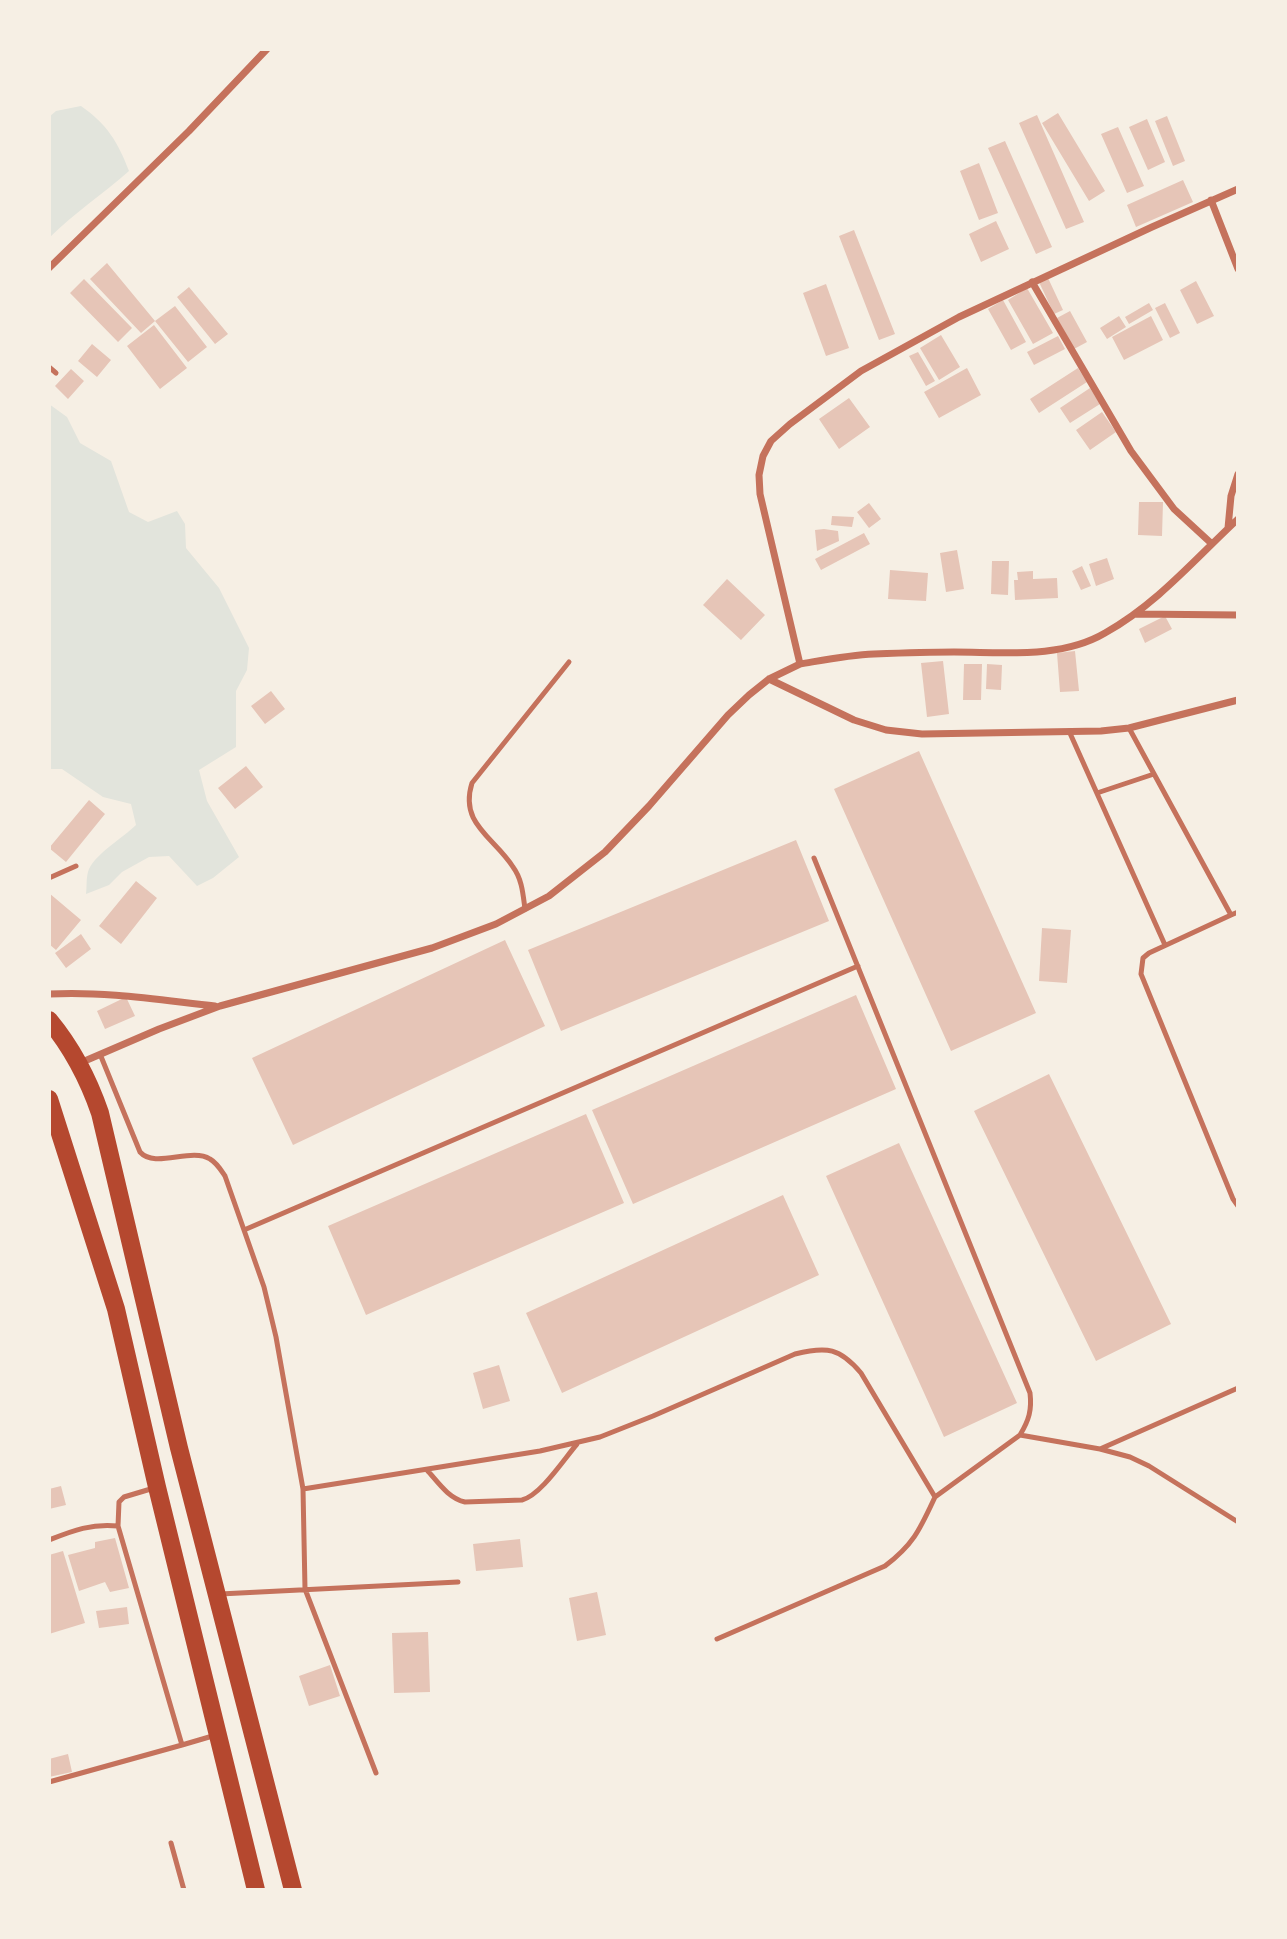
<!DOCTYPE html>
<style>
body{margin:0}
#map{position:relative;width:1287px;height:1939px;overflow:hidden;background:#f6efe4;font-family:"DejaVu Sans",sans-serif}
canvas{display:block}
.frame{position:absolute;inset:0;border:51px solid #f6efe4;pointer-events:none}
</style>
<div id="map">
<canvas width="1287" height="1939"></canvas>
<div class="frame"></div>
</div>
<script>
const c = document.querySelector('canvas').getContext('2d');
c.lineJoin = 'round';
function fill(path, color) {
  c.fillStyle = color;
  c.fill(path, 'evenodd');
}
function strokePath(path, color, width, dash) {
  c.strokeStyle = color;
  c.lineWidth = width;
  c.lineCap = dash ? 'butt' : 'round';
  c.setLineDash(dash || []);
  c.stroke(path);
}
const green = new Path2D(`
 M81,106C107,124 118,142 129,171C103,194 74,213 49,238V117L56,111Z
 M49,404L67,417L80,443L111,461L129,512L148,522L177,511L185,524L186,548L219,588L249,648L247,670L236,691V747L199,770L207,801L239,857L213,878L197,886L169,856L149,857L122,872L109,885L86,894C87,887 86,879 88,872C92,856 124,837 136,825L131,804L103,797L62,769H49Z`);
const building = new Path2D(`
 M1058,113L1105,191L1089,201L1042,123Z
 M1037,115L1084,222L1066,229L1019,123Z
 M1167,116L1185,161L1173,166L1155,121Z
 M1147,119L1165,162L1148,170L1129,127Z
 M1118,127L1144,186L1127,193L1101,134Z
 M1005,141L1052,247L1036,254L988,148Z
 M979,163L998,213L979,220L960,171Z
 M1183,180L1193,202L1136,227L1127,205Z
 M996,221L1009,249L981,262L969,234Z
 M854,230L895,334L879,340L839,236Z
 M107,263L155,321L175,306L207,347L188,362L155,321L141,333L90,279Z
 M1048,278L1063,310L1054,314L1039,282Z
 M84,279L132,328L118,342L70,293Z
 M1196,281L1214,316L1197,324L1180,290Z
 M826,284L849,348L826,356L803,293Z
 M189,287L228,334L215,344L177,297Z
 M1027,288L1053,333L1033,344L1008,300Z
 M1003,300L1026,342L1011,350L988,309Z
 M1149,303L1153,310L1129,324L1125,317Z
 M1165,303L1180,333L1170,338L1155,308Z
 M1070,311L1087,342L1074,349L1057,318Z
 M1119,316L1126,327L1107,339L1100,328Z
 M1151,316L1163,340L1124,360L1112,337Z
 M154,325L187,368L160,389L127,346Z
 M941,335L960,367L939,380L920,348Z
 M1058,336L1065,349L1034,365L1027,352Z
 M92,344L111,360L97,377L78,361Z
 M918,352L935,381L926,386L909,356Z
 M967,368L981,395L939,418L924,392Z
 M1078,368L1087,382L1039,413L1030,399Z
 M71,369L84,381L68,399L55,386Z
 M1090,388L1100,404L1070,423L1060,408Z
 M849,398L870,427L839,449L819,419Z
 M1102,412L1116,432L1090,450L1076,430Z
 M1139,502H1163L1162,536L1138,535Z
 M869,503L881,519L869,528L857,512Z
 M832,516L854,517L852,527L831,525Z
 M824,529L838,531L839,541L817,551L815,530Z
 M864,533L870,544L821,570L815,559Z
 M957,550L964,589L946,592L940,553Z
 M1107,558L1114,579L1096,586L1089,564Z
 M992,561H1009L1008,595L991,594Z
 M1082,566L1091,586L1081,590L1072,571Z
 M890,570L928,573L926,601L888,599Z
 M1033,571V579L1057,578L1058,598L1015,600L1014,580H1018L1017,572Z
 M727,579L765,615L741,640L703,605Z
 M1165,616L1172,629L1145,643L1139,629Z
 M1075,651L1079,691L1060,692L1057,653Z
 M943,661L949,714L927,717L921,663Z
 M964,664H982L981,700H963Z
 M987,664L1002,665L1001,690L986,689Z
 M271,691L285,709L265,724L251,706Z
 M919,751L1036,1013L951,1051L834,789Z
 M246,766L263,787L235,809L218,788Z
 M89,800L105,814L66,862L49,848Z
 M796,840L829,921L561,1031L528,950Z
 M136,881L157,898L121,944L99,926Z
 M49,893L81,920L56,950L49,944Z
 M1042,928L1071,930L1067,983L1039,981Z
 M81,934L91,949L66,968L55,953Z
 M505,940L545,1026L293,1145L252,1058Z
 M856,995L896,1089L633,1204L592,1110Z
 M126,997L135,1016L105,1029L97,1011Z
 M1049,1074L1171,1324L1096,1361L974,1111Z
 M586,1114L624,1203L366,1315L328,1226Z
 M899,1143L1017,1403L944,1437L826,1176Z
 M783,1195L819,1275L562,1393L526,1313Z
 M499,1365L510,1401L483,1409L473,1373Z
 M61,1486L66,1505L49,1509V1489Z
 M115,1538L129,1588L110,1592L105,1582L79,1591L68,1555L95,1548V1542Z
 M520,1539L523,1567L476,1571L473,1544Z
 M63,1551L85,1623L49,1634V1555Z
 M597,1592L606,1635L577,1641L569,1598Z
 M127,1607L129,1624L99,1628L96,1611Z
 M428,1632L430,1692L394,1693L392,1633Z
 M330,1665L340,1696L309,1706L299,1676Z
 M68,1754L72,1772L49,1777V1759Z`);
const service = new Path2D(`
 M49,367L56,373
 M1129,728L1231,915L1238,912
 M1069,731L1165,945
 M1097,793L1154,774
 M814,858L1030,1393C1032,1410 1029,1420 1020,1435L935,1497
 M49,878L76,866
 M525,909C523,894 522,879 513,867C494,837 459,824 472,783L569,662
 M1231,915L1149,953L1143,958L1141,974L1233,1199L1238,1206
 M100,1054L140,1152C155,1169 191,1147 210,1159C217,1163 221,1170 225,1176L264,1287L276,1337L303,1489L305,1589L376,1773
 M244,1230L858,966
 M1020,1435L1100,1449L1130,1457L1149,1466L1238,1522
 M1100,1449L1238,1388
 M427,1470C438,1482 448,1498 465,1502L522,1500C541,1495 564,1459 577,1444
 M154,1488L124,1497L119,1502L118,1526L182,1745L216,1735
 M303,1489L540,1451L600,1437L653,1416L795,1354C827,1346 840,1348 861,1373L935,1497C920,1529 914,1544 885,1566L717,1639
 M49,1540C72,1531 92,1523 118,1526
 M220,1594L458,1582
 M49,1782L182,1745
 M171,1843L184,1890`);
const minor = new Path2D(`
 M1211,200L1238,269
 M49,268L189,131L267,49
 M1032,282L1131,451L1174,509L1212,544
 M1228,528L1231,496L1238,474
 M1135,614L1238,615
 M800,664C824,660 849,655 874,654C900,653 927,652 954,652C1003,652 1061,659 1105,633C1157,604 1195,559 1238,519
 M769,679L854,720L886,730L922,734L1101,731L1129,728L1238,700
 M49,994C105,991 160,1000 215,1006
 M80,1063L159,1029L220,1006L432,948L496,924L549,896L605,852L649,806L728,715L749,695L769,679L800,664L760,494L759,475L763,456L771,441L790,424L861,371L959,317L1152,227L1238,189`);
const trunk = new Path2D(`
 M49,1020C73,1049 88,1078 100,1113L179,1448L293,1890
 M49,1099L116,1309L157,1487L256,1890`);
fill(green, '#e2e4dc');
fill(building, '#e6c5b7');
strokePath(service, '#c5725c', 5);
strokePath(minor, '#c5725c', 7);
strokePath(trunk, '#b5482f', 18);
</script>
